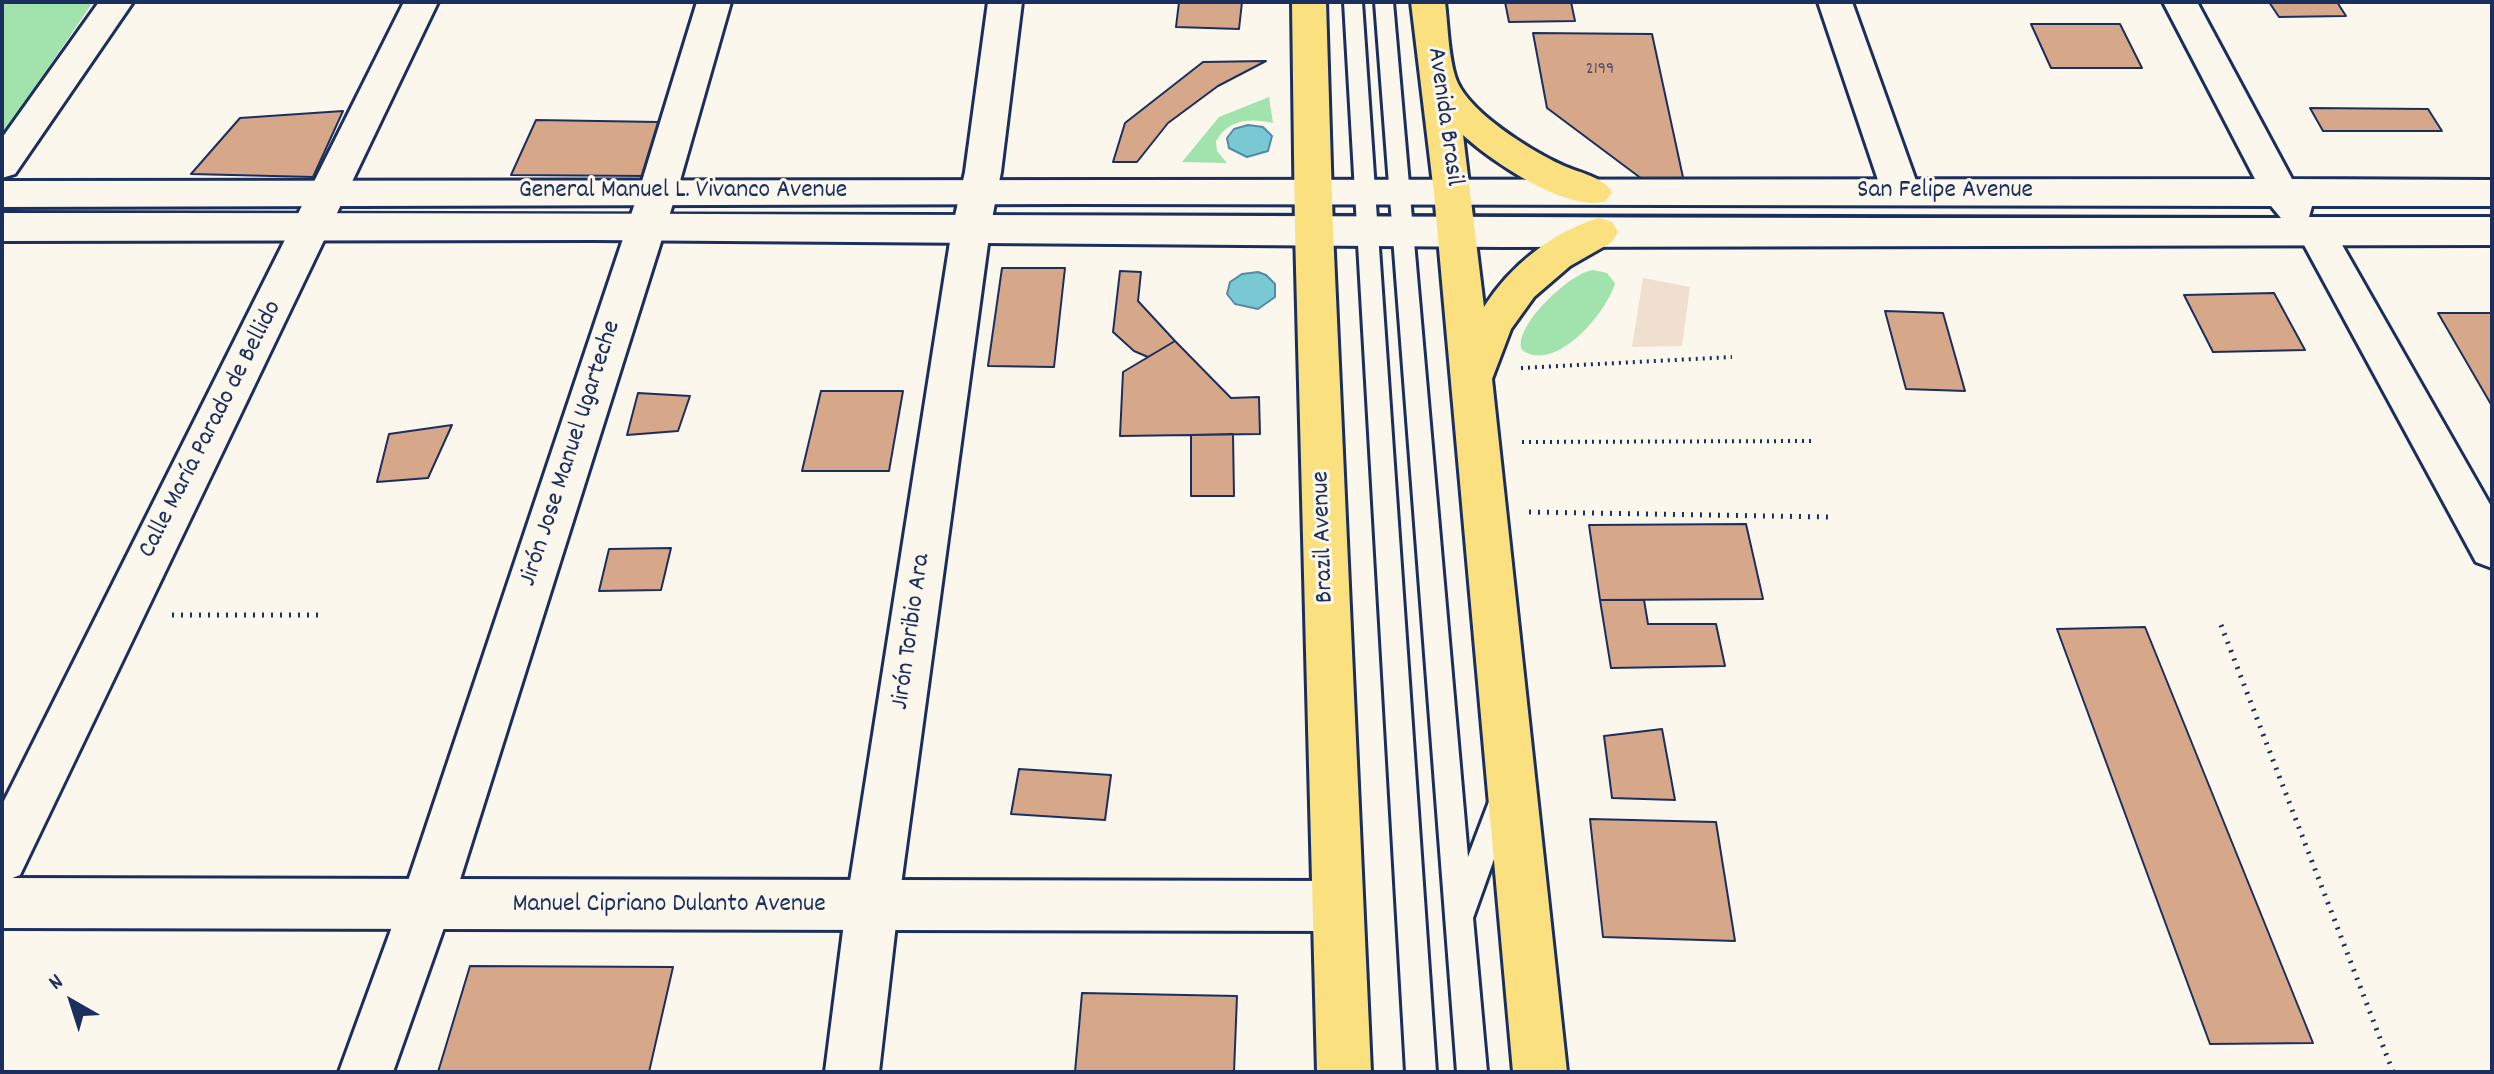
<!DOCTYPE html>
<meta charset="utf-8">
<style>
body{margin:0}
#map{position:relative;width:2494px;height:1074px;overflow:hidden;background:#fbf7ec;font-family:Dekko,sans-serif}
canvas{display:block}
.frame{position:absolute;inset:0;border:4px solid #1b2f5e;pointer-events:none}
.north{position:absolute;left:32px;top:962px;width:80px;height:80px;-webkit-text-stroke:6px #fbf7ec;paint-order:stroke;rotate:321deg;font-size:22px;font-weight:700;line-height:32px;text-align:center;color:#1b2f5e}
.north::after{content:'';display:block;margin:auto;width:28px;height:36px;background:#1b2f5e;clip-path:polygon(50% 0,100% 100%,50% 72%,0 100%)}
</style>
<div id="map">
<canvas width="2494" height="1074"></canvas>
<div class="frame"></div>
<div class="north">N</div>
</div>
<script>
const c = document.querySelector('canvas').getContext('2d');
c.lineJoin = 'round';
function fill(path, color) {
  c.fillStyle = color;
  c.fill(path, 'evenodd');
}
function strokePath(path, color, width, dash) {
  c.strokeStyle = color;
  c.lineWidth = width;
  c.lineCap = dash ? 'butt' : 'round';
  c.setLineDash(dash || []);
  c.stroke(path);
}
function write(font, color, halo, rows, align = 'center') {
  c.font = font + ' Dekko,sans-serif';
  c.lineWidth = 6;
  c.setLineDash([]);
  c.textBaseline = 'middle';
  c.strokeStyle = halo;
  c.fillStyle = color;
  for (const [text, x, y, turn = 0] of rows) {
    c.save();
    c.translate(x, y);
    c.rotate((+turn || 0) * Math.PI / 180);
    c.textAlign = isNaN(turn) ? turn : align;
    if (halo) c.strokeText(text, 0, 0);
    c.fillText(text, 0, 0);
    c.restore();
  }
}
const built = new Path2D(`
 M1643,278L1690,287L1682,346L1632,347Z`);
const green = new Path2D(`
 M2,2H93L2,136Z
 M1269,97L1273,123C1249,118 1229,119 1216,141L1217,151L1227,163L1182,162L1219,117Z
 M1593,270L1607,273L1615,283C1607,313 1555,374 1522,350C1512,327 1571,272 1593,270Z`);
const water = new Path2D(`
 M1248,125L1263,127L1272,136L1268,151L1247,157L1229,148L1227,138L1234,129Z
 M1258,272L1266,275L1275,284V297L1258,309L1235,304L1227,294L1230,282L1242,274Z`);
const building = new Path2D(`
 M1179,2H1242L1239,29L1176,27Z
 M1505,2H1571L1575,21L1509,22Z
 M2269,2H2337L2346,16L2279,17Z
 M2031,24H2120L2142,68H2051Z
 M1533,33L1652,34L1684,182H1646L1547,108Z
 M1266,61L1218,86L1168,123L1137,162H1113L1125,123L1203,62Z
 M2310,108L2428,109L2442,131H2323Z
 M343,111L313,177L191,174L240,118Z
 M536,120L659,122L644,176L511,175Z
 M1002,268H1065L1054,367L988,366Z
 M1120,271L1141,272L1138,301L1175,341L1148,357L1134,351L1113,332Z
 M2274,293L2305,350L2213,352L2184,295Z
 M1885,311L1943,313L1965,391L1906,389Z
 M2438,313H2492V406Z
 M1175,341L1231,398L1259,397L1260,434L1120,436L1123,372Z
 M821,391H903L889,471H802Z
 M638,393L690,396L678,431L627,435Z
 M452,425L428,478L377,482L389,434Z
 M1233,434L1234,496H1191V435Z
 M1746,524L1763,599L1600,600L1589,525Z
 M671,548L661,590L599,591L609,549Z
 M1600,600H1644L1648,624H1716L1725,666L1611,668Z
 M2145,627L2313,1043L2210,1044L2057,629Z
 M1662,729L1675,800L1612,798L1604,736Z
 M1019,769L1111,775L1105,820L1011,814Z
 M1590,819L1716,822L1735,941L1603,937Z
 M470,966L673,967L649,1072H438Z
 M1082,993L1237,996L1234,1072H1075Z`);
const pathFar1 = new Path2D(`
 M1521,368L1732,357
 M1522,442L1813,441`);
const path = new Path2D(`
 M1529,512L1828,517
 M172,615H323
 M2221,625L2393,1072`);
const lane = new Path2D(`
 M1344,2H1362L1436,1072H1406Z
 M1375,2H1393L1468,857L1493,791L1502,787L1511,791L1515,800L1473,918L1487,1072H1457Z`);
const street = new Path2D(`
 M99,2H133L15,174L2,178V138Z
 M404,2H438L20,875L2,882V805Z
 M697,2H731L677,191L452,905L393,1072H339L400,905L639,191Z
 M988,2H1022L1001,172L990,229L898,907L879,1072H825L846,907L952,229L965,172Z
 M1818,2H1852L1920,192L1914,201L1901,205L1888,201L1882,192Z
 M2316,218L2329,222L2492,508V568L2476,562L2297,232L2303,222Z`);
const secondary = new Path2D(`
 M2163,2H2197L2292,179L2492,180V206H2312L2309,217H2492V245L1502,247L593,240L2,241V213C762,212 1521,219 2281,218L2271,206L1074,204L2,207V181L2255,179Z
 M2,878L1336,881L1354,888L1362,906L1354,924L1336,931L2,928Z`);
const primary = new Path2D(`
 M1292,2H1326L1333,231L1371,1072H1317L1295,231Z
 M1411,2H1445C1448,26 1448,53 1455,76C1465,111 1533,152 1564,166C1580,173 1603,177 1612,192L1606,201C1568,213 1491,161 1463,135L1484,307C1510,266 1552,232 1599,218L1612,222L1618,232L1612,242L1570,266L1534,297L1511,329L1492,379L1567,1072H1513L1434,193Z`);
const farNumbernames = [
 ["2199",1600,71]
];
const streetNames = [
 ["Avenida Brasil",1443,117,82],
 ["General Manuel L. Vivanco Avenue",683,192],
 ["San Felipe Avenue",1945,192],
 ["Calle María Parado de Bellido",212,430,-63],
 ["Jirón Jose Manuel Ugarteche",572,454,-72],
 ["Brazil Avenue",1325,537,-92],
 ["Jirón Toribio Ara",913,632,-82],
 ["Manuel Cipriano Dulanto Avenue",669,906]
];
fill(built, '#f0dfce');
fill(green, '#a2e3ad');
fill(water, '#79c9d5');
strokePath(water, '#538ba5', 2);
fill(building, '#d7a789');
strokePath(building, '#1b2f5e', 2);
strokePath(lane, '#1b2f5e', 6);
strokePath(street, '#1b2f5e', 6);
strokePath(secondary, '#1b2f5e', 6);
strokePath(primary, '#1b2f5e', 6);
strokePath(pathFar1, '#1b2f5e', 4, [2, 5]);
strokePath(path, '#1b2f5e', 5, [2, 7]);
fill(lane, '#fbf7ec');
fill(street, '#fbf7ec');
fill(secondary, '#fbf7ec');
fill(primary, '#fbe080');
write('18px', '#4a4d69', null, farNumbernames);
write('26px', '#1b2f5e', '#fbf7ec', streetNames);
</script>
